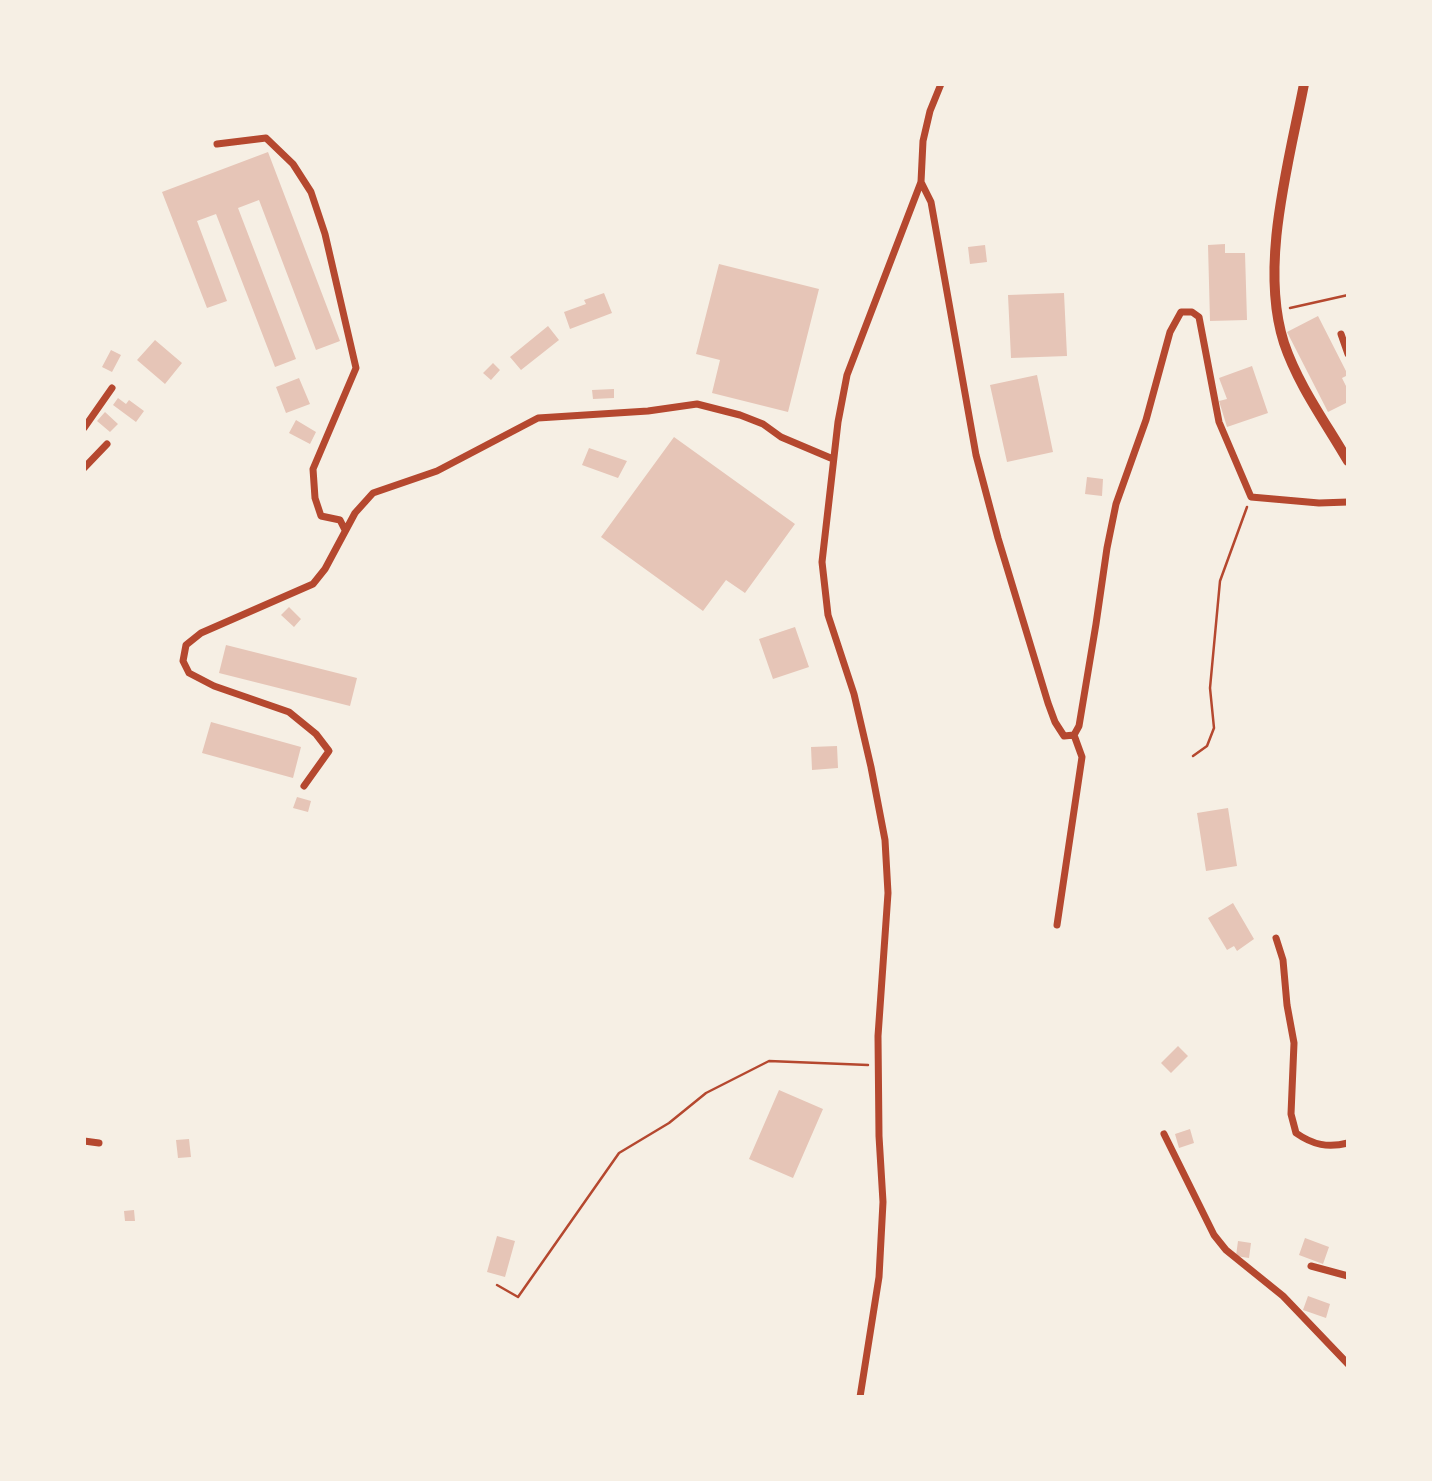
<!DOCTYPE html>
<style>
body{margin:0}
#map{position:relative;width:1432px;height:1481px;overflow:hidden;background:#f6efe4;font-family:"Exo 2",sans-serif}
canvas{display:block}
.frame{position:absolute;inset:0;border:86px solid #f6efe4;pointer-events:none}
</style>
<div id="map">
<canvas width="1432" height="1481"></canvas>
<div class="frame"></div>
</div>
<script>
const c = document.querySelector('canvas').getContext('2d');
c.lineJoin = 'round';
function fill(path, color) {
  c.fillStyle = color;
  c.fill(path, 'evenodd');
}
function strokePath(path, color, width, dash) {
  c.strokeStyle = color;
  c.lineWidth = width;
  c.lineCap = dash ? 'butt' : 'round';
  c.setLineDash(dash || []);
  c.stroke(path);
}
const building = new Path2D(`
 M268,152L340,341L316,350L259,200L238,208L296,359L275,367L216,214L197,221L227,301L207,308L162,192Z
 M1225,244V253H1245L1247,320L1210,321L1208,245Z
 M985,245L987,262L970,264L968,247Z
 M719,264L819,289L788,412L712,393L720,360L696,354Z
 M604,293L612,313L570,329L564,312L586,304L584,300Z
 M1064,293L1067,356L1011,358L1008,295Z
 M1318,316L1348,375L1342,378L1348,390V402L1328,412L1287,332Z
 M548,326L559,340L521,370L510,357Z
 M155,340L182,363L165,384L137,360Z
 M111,350L121,355L112,372L102,367Z
 M493,363L500,370L491,380L483,373Z
 M1252,366L1268,413L1227,427L1219,401L1227,399L1219,378Z
 M1037,375L1053,452L1007,462L990,385Z
 M299,378L310,404L286,413L276,387Z
 M614,389V398L593,399L592,390Z
 M118,398L126,404L129,400L144,411L136,422L113,405Z
 M105,412L118,424L110,432L97,421Z
 M296,420L316,432L310,444L289,433Z
 M674,437L795,524L745,593L726,580L703,611L601,537Z
 M589,448L627,461L618,478L582,465Z
 M1087,477L1103,479L1102,496L1085,494Z
 M289,607L301,619L294,627L281,615Z
 M795,627L809,667L773,679L759,639Z
 M226,645L357,678L350,706L219,673Z
 M211,722L301,747L293,778L202,753Z
 M837,746L838,768L812,770L811,747Z
 M297,797L311,801L308,812L293,808Z
 M1228,808L1237,866L1206,871L1197,813Z
 M1233,903L1254,939L1237,951L1234,946L1227,950L1208,918Z
 M1178,1046L1188,1056L1171,1073L1161,1063Z
 M779,1090L823,1109L793,1178L749,1159Z
 M1190,1129L1194,1143L1179,1148L1175,1134Z
 M189,1139L191,1157L178,1158L176,1140Z
 M134,1210L135,1221H125L124,1211Z
 M497,1236L515,1241L505,1277L487,1272Z
 M1305,1238L1329,1247L1323,1264L1299,1255Z
 M1238,1241L1251,1243L1249,1258L1236,1256Z
 M1308,1296L1330,1304L1326,1318L1303,1310Z`);
const path = new Path2D(`
 M1290,308L1348,295
 M1193,756L1207,746L1214,728L1210,688L1220,581L1247,507
 M497,1285L518,1297L619,1153L669,1123L706,1093L769,1061L868,1065`);
const minor = new Path2D(`
 M217,144L266,138L293,164L311,192L325,234L356,368L313,469L315,498L321,516L340,520L345,530
 M921,182L931,202L976,455L998,538L1048,703L1055,722L1064,736L1074,735L1079,726L1096,624L1107,548L1116,504L1146,420L1170,332L1181,312H1192L1199,317L1219,422L1251,497L1319,503L1348,502
 M1341,334L1348,354
 M84,428L112,388
 M84,468L107,444
 M304,786L329,751L316,734L289,712L214,686L189,673L183,661L186,645L201,633L313,584L325,569L355,513L373,493L437,471L538,418L648,411L697,404L740,415L763,424L781,437L833,459
 M1057,925L1082,757L1074,735
 M1276,938L1283,960L1287,1005L1294,1043L1291,1114L1296,1133C1313,1145 1328,1148 1348,1143
 M1164,1134L1214,1235L1226,1250L1283,1296L1348,1364
 M84,1141L99,1143
 M1311,1266L1348,1276
 M860,1397L879,1277L883,1202L879,1136L878,1036L888,893L885,840L871,767L854,694L828,615L822,562L838,422L847,375L921,182L923,141L930,111L941,84`);
const tertiary = new Path2D(`
 M1304,84C1289,162 1259,266 1284,343C1298,385 1326,423 1348,461`);
fill(building, '#e6c5b7');
strokePath(path, '#b5482f', 2.5);
strokePath(minor, '#b5482f', 7);
strokePath(tertiary, '#b5482f', 10);
</script>
